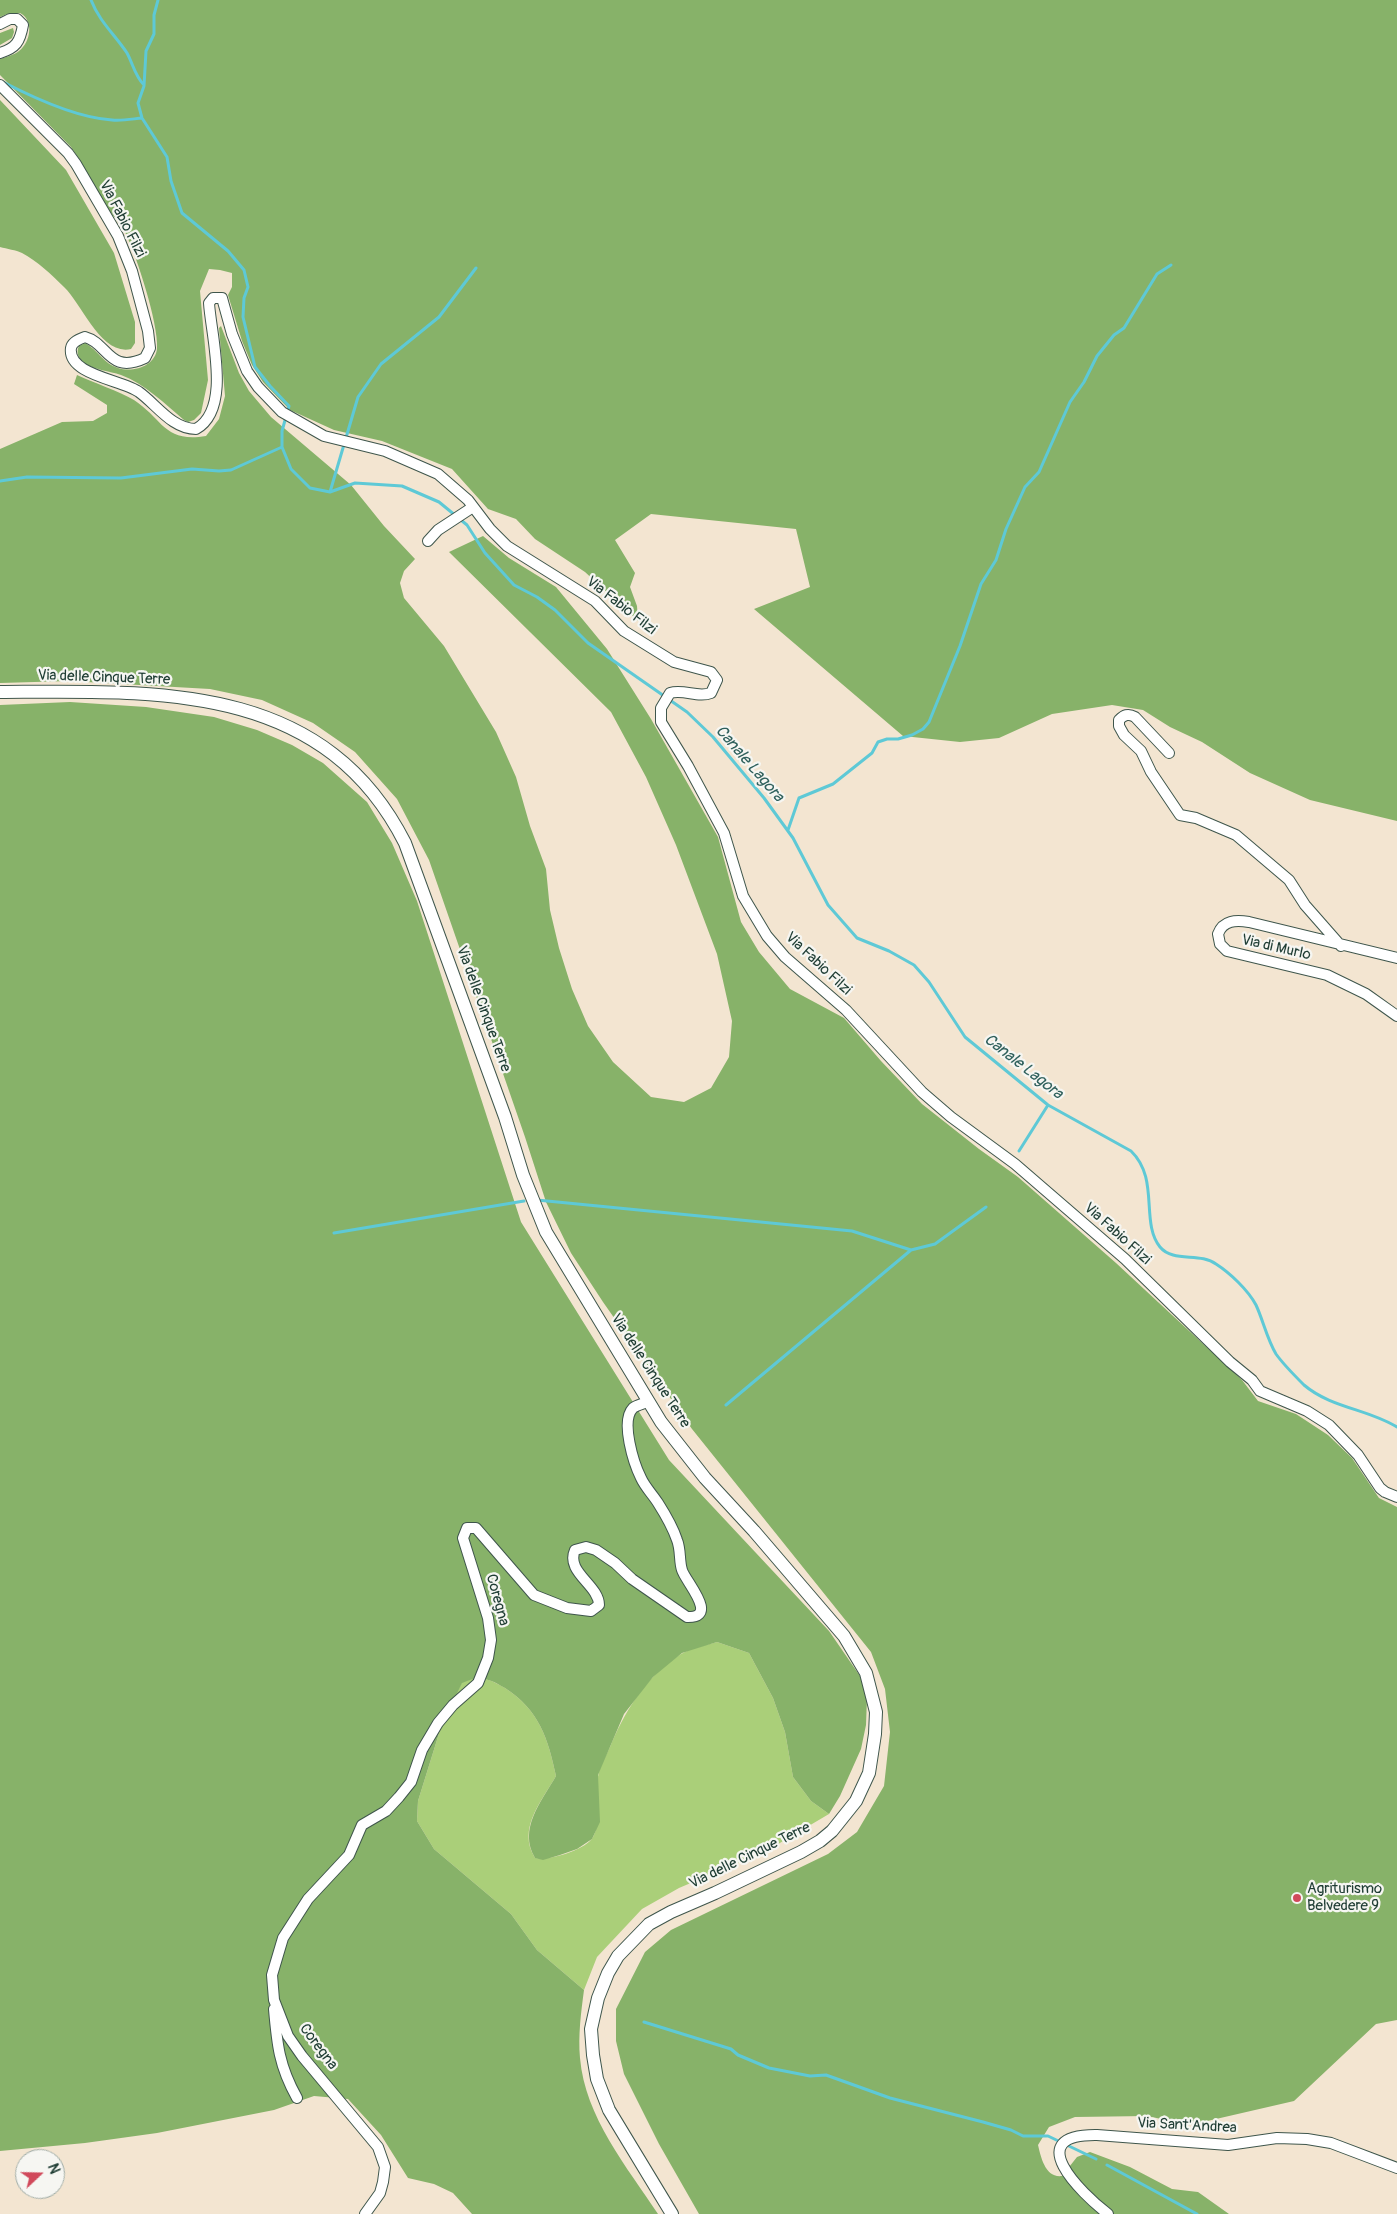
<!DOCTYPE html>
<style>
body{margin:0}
#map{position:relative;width:1397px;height:2214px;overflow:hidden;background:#f3e5d1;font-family:Pangolin,sans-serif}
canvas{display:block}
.north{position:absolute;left:15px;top:2149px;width:50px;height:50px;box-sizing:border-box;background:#f6f6f2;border:1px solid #a0aca6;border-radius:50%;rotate:69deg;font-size:14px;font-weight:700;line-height:20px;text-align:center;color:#1f3d34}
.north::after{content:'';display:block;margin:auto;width:18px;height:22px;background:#d1495b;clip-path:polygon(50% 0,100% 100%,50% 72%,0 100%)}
</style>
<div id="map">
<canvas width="1397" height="2214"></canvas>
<div class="north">N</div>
</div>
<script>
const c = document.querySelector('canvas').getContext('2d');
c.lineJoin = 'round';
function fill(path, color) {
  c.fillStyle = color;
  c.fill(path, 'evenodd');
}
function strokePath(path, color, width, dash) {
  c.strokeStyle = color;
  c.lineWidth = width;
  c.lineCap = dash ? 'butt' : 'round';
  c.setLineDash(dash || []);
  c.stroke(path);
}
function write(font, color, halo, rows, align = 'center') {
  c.font = font + ' Pangolin,sans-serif';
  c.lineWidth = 4.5;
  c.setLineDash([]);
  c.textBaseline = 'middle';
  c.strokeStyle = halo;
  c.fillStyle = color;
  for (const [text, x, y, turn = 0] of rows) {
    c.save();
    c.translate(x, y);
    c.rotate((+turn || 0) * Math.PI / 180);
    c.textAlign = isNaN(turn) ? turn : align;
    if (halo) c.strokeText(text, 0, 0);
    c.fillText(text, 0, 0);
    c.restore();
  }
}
const green = new Path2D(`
 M717,1642L749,1653L773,1698L785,1732L793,1777L811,1801L829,1814L768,1850L679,1888L642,1909L597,1957L584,1990L537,1950L511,1914L434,1849L417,1821L418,1801L441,1727L462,1682C480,1675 488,1678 505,1688C539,1710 548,1738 556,1776C541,1802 517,1829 535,1858C549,1861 586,1850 593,1837C603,1818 596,1798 598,1777C599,1766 608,1753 612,1742C627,1708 648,1674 681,1654C691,1648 706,1645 717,1642Z`);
const forest = new Path2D(`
 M0,0H1397V821L1310,800L1250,773L1202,742L1170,727L1143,710L1112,705L1052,714L999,738L960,742L903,736L754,609L810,587L796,529L651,514L615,540L635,573L630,587L637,606L638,621L585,572L535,539L516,519L488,509L452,469L382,441L334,430L290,410L263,382L252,365L242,341L228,295L232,287V273L220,270L209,269L200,291L208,380L201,413L194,420L188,422L184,420C165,404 145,384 121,375C109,371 95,370 84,363C78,358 76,352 79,346L85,343C98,350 104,364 118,368C133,373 156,366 157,348C158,322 137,258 126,234C121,224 112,215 106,206C94,186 84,165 71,147L0,75V59C6,57 14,55 19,51C31,42 34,20 20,13L7,14L0,17Z
 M13,28L14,32L12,38L0,45V33Z
 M0,100L66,170L114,253L135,322V343L131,349C101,356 82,304 64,287C52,275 37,261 22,253C16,250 7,249 0,247Z
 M221,326L239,373L249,391L271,417L351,485L384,526L415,559L404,571L400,583L404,598L444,646L496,732L516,777L530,826L546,869L550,910L559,948L572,989L588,1026L613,1062L651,1097L684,1102L711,1088L729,1057L732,1021L717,954L676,845L646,777L611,712L449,552L483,536L509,558L556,587L607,649L651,719L718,837L741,922L759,952L790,989L844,1018L881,1061L922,1104L979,1149L1018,1177L1116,1263L1242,1380L1258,1401L1296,1414L1328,1435L1352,1458L1379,1498L1397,1507V2020L1376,2024L1294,2101L1190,2125L1147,2116L1075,2117L1049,2127L1038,2145C1041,2157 1045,2178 1062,2176L1077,2157L1090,2152L1130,2167L1172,2189L1198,2192L1229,2214H699L659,2144L624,2074L616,2041V2009L645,1952L671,1930L828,1854L857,1832L884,1786L890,1732L885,1689L871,1652L692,1429L603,1302L571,1253L546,1202L525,1137L429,860L397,799L355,752L313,723L262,700L210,689L69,681L0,683V449L62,422L93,421L107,413V405L74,384L77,375C94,383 119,391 134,400C163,419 164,443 206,436L219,419L225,396L219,328Z
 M70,702L146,707L214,717L257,730L292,745L323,763L367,802L392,843L417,901L521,1222L669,1460L829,1631L860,1676L867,1698L866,1725L861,1749L840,1796L829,1814L811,1801L793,1777L785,1732L773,1698L749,1653L717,1642L682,1653L653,1677L624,1714L598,1775L600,1822L592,1839L577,1849L560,1855L543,1860L535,1858C518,1829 541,1802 556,1776C548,1738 539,1710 505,1688C488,1678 480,1675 462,1683L441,1727L418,1801L417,1821L434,1849L511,1914L537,1950L584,1990C581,2013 578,2035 580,2058C585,2117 627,2167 658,2214H472L453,2193L434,2184L408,2178L381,2135L348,2099L314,2096L274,2110L157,2133L85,2143L0,2151V705Z`);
const stream = new Path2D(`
 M91,0C99,21 115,35 127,53C133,64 135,76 144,85
 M158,0L154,15V34L146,51L144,86L138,103L142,118L167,157L171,181L182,213L228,251L244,270L248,287L244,298L243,317L255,367L270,386L289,406L282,431V447L291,469L310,488L330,492L355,483L402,486L439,502L467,525L485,553L514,585L537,597L555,610L588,643L687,712L713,737L764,798L793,838L828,905L857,938L889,951L914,965L929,982L965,1037L1048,1105L1131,1151C1160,1179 1140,1222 1160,1247C1173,1263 1200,1252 1216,1264C1230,1273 1248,1290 1256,1305C1263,1320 1267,1339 1276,1354C1283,1364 1295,1376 1304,1385C1331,1408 1368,1409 1397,1427
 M3,82C32,97 78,118 112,120C122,121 132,119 142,118
 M0,481L27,477L121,478L192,469L219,471L231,470L282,447
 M330,492L358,397L381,364L439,317L476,268
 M788,830L799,798L833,784L872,753L878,742L887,739H898L912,735L923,729L929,722L960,646L981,584L996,560L1006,529L1025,487L1039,472L1070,402L1084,382L1097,356L1114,335L1124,328L1157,274L1171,265
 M1019,1151L1048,1105
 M537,1200L852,1231L911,1250
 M334,1233L524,1201
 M726,1405L911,1250L935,1244L986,1207
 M644,2022L731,2049L738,2055L769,2068L810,2076L826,2075L890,2098L983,2122L1011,2130L1023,2136H1048L1096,2159
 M1107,2165L1197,2214`);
const minor = new Path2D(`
 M0,24L10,19H17L23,25C20,42 16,48 0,53
 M0,85L68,153L76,164L118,236L132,271L148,331L150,348L145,358C109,375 108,343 85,337C79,339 72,342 71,348C67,375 123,380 139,392C156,404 172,429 196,429C232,409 211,336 209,303L213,298H222L232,334L247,371L258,387L282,412L324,436L385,451L438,474L468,500L490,529L507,546L595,601L624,631L674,662L711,672L717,680L711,693C698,698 684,689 670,693L661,708V722L688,766L724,833L743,896L767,936L785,957L846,1010L922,1092L951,1117L1015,1164L1125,1259L1230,1362L1252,1380L1260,1391L1307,1411L1329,1425L1358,1455L1380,1488L1385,1492L1397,1497
 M428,541L438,530L473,507
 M1169,753L1135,717C1128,713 1124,715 1119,720V726L1124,735L1141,751L1151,772L1180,815L1196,818L1236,835L1289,880L1305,905L1341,946
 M1397,958L1249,922C1236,920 1223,920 1218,934L1220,944L1227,951L1327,975L1366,994L1397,1016
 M274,2009C277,2044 279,2066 297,2098
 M365,2214L380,2193L383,2182L385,2167L378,2147L302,2056L288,2036L274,2000L272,1975L283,1938L308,1899L349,1855L362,1825L386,1811L399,1797L411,1782L422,1750L438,1723L453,1705L478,1683L488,1658L491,1640L488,1618L463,1538L467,1528H476L534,1595L567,1608L591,1611L599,1605C599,1585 565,1572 575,1550L586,1547L596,1550L615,1563L632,1579L687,1617C720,1618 685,1581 682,1570C679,1561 681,1550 677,1540C673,1528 665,1514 658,1503C653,1495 645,1487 641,1478C634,1464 620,1421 633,1408C637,1405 643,1404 647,1402
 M1108,2214C1081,2193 1020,2134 1097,2135L1228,2145L1277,2138L1307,2139L1331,2143L1397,2168`);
const major = new Path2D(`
 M0,692C155,691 323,681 405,843L505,1117L523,1175L546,1232L661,1422L705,1478L754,1531L844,1636L866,1673L876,1712L875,1734L869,1773L856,1801L832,1831L820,1841L801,1852L715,1893L671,1912L649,1924L618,1956L608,1973L598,1998L591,2029L593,2055L597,2079L609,2110L672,2214`);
const markers = [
 [1297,1898,5,"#d1495b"]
];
const streetNames = [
 ["Via Fabio Filzi",122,219,63],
 ["Via Fabio Filzi",621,606,38],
 ["Via delle Cinque Terre",104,678,2],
 ["Via di Murlo",1276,948,13],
 ["Via Fabio Filzi",818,964,43],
 ["Via delle Cinque Terre",483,1009,70],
 ["Via Fabio Filzi",1117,1234,42],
 ["Via delle Cinque Terre",650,1371,57],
 ["Coregna",497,1600,75],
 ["Via delle Cinque Terre",750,1856,-26],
 ["Coregna",318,2047,53],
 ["Via Sant'Andrea",1187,2126,3]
];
const poiNames = [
 ["Agriturismo",1307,1889],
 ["Belvedere 9",1307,1906]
];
const waterNames = [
 ["Canale Lagora",749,764,49],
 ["Canale Lagora",1023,1067,38]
];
fill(green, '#aacf79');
fill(forest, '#87b269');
strokePath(stream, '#5ec9d6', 3);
strokePath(minor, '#3f564c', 12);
strokePath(major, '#3f564c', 14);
strokePath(minor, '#fff', 10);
strokePath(major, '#fff', 12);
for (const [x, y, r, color] of markers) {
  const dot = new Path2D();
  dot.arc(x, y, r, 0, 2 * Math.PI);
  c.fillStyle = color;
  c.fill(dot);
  strokePath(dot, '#f6f6f2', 2);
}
write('15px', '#1f3d34', '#f6f6f2', streetNames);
write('15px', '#1f3d34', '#f6f6f2', poiNames, 'left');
write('italic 16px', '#2f605c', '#f6f6f2', waterNames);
</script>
